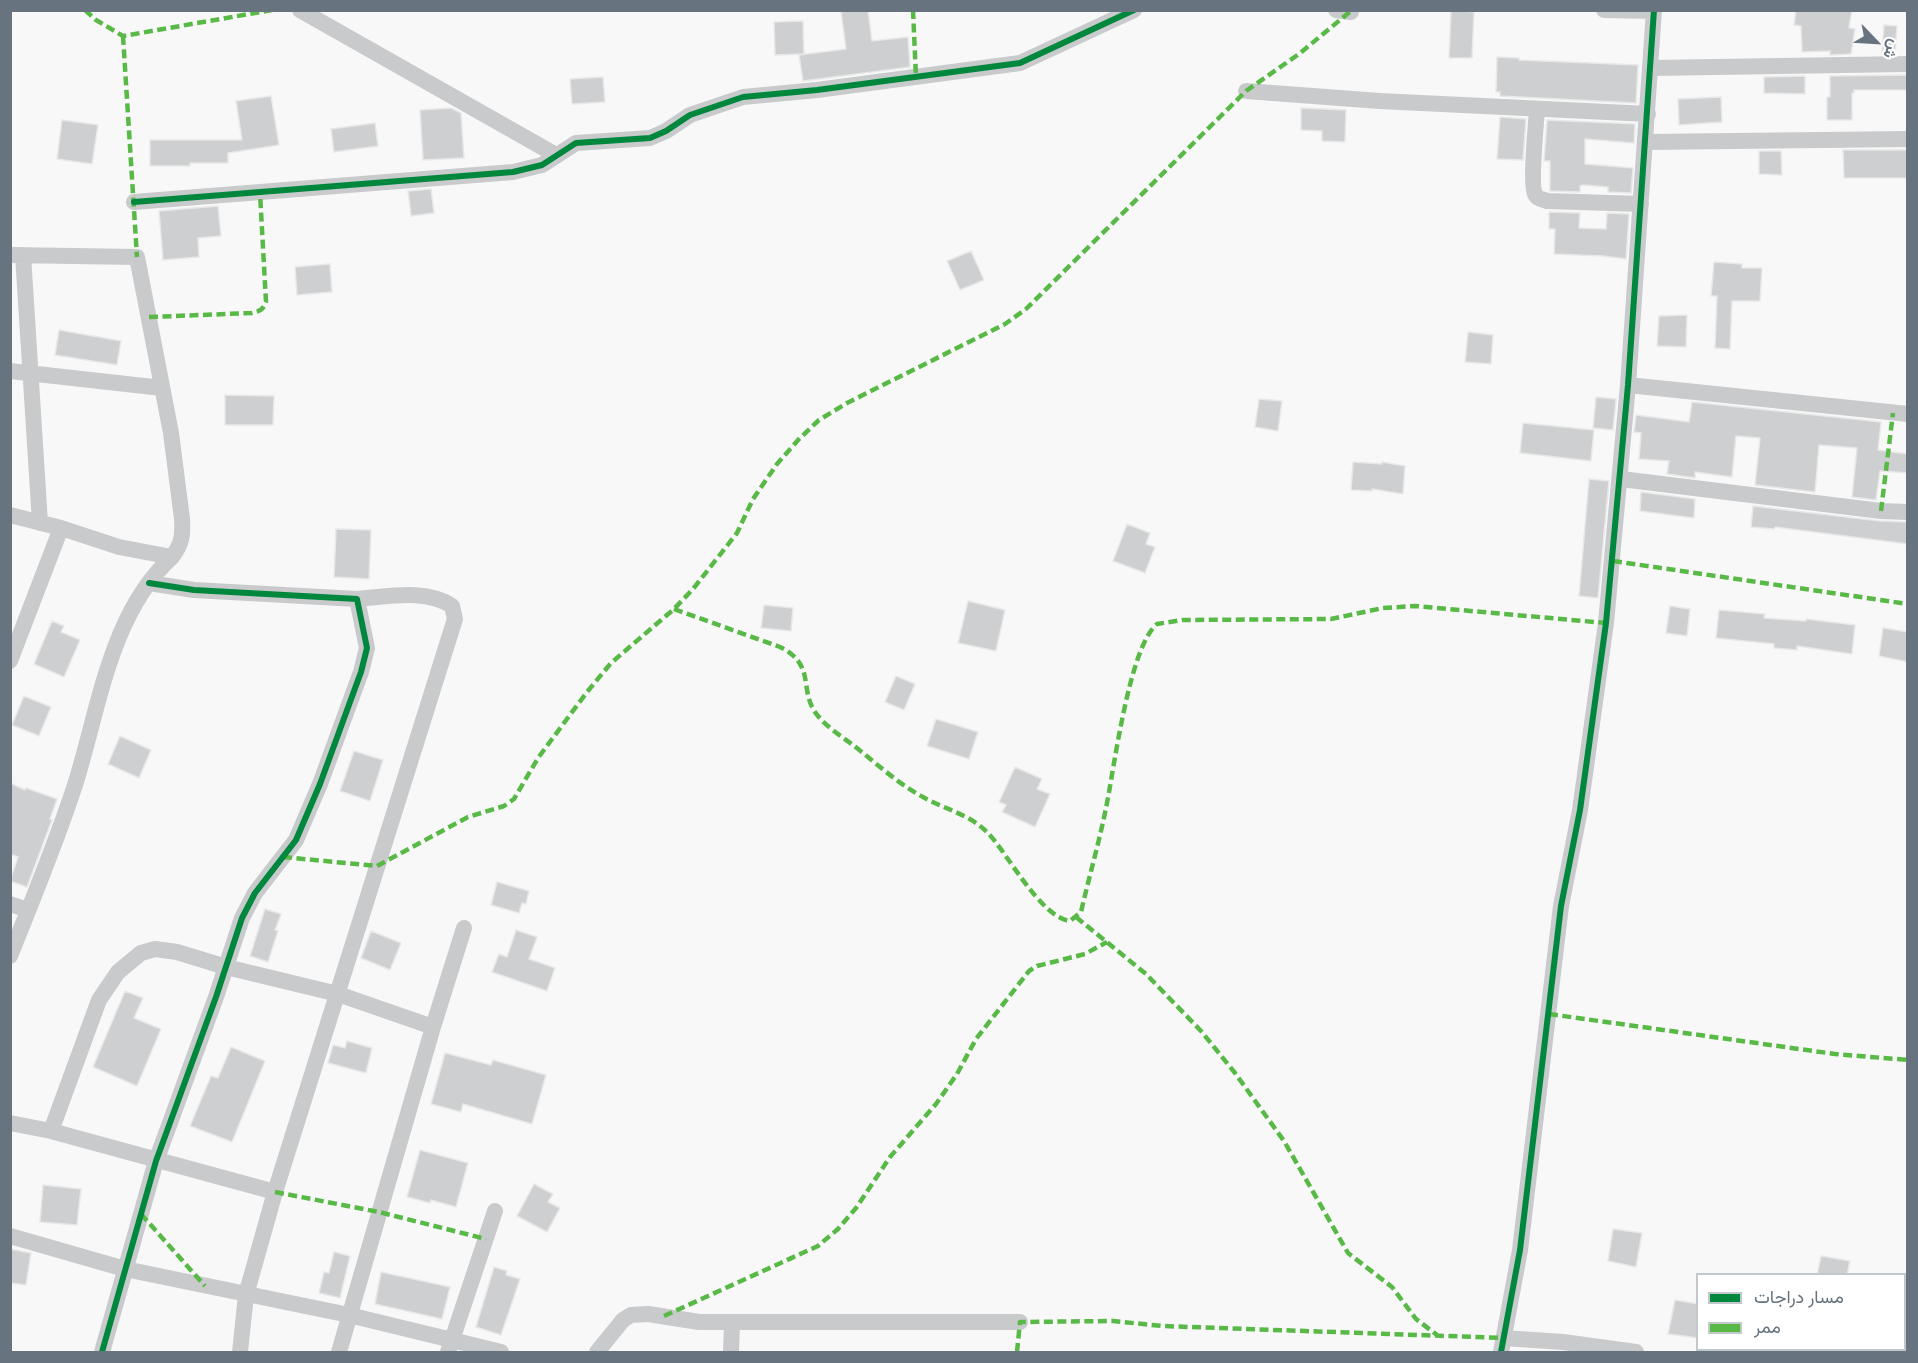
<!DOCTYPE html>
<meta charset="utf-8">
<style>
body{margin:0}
#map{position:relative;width:1918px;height:1363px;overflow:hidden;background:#f8f8f8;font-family:"Titillium Web",Vazirmatn,sans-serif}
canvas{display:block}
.frame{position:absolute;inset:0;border:12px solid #67747f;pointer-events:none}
.legend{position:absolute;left:1696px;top:1273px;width:210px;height:78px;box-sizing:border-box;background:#fff;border:2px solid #c2c7cc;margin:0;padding:8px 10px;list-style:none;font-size:18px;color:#67747f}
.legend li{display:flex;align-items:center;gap:12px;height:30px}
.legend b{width:30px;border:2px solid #c2c7cc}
.north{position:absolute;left:1846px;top:12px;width:60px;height:60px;-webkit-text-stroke:4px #fff;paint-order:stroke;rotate:115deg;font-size:16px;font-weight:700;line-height:24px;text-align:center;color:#67747f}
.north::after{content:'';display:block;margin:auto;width:21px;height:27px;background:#67747f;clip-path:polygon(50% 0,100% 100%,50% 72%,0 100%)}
</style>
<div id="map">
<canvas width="1918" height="1363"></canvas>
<div class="frame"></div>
<ul class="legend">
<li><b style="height:8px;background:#00873e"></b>مسار دراجات</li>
<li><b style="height:8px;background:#58b947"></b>ممر</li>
</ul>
<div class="north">ش</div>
</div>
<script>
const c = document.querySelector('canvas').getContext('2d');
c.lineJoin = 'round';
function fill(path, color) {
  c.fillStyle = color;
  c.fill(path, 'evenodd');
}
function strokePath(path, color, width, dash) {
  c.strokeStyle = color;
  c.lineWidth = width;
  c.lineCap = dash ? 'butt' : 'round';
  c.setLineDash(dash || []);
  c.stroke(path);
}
const building = new Path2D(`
 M854,10H868L872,41L908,37L910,67L803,81L799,55L846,49L841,12Z
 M1451,10L1474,12L1472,58H1449Z
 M1796,10H1852L1849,28L1855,29L1851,54L1830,55V51L1802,52L1801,26L1794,25Z
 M803,21L804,54L775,55L774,22Z
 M1884,25L1897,26L1895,54H1882Z
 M1497,57L1519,58V60L1638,65L1636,103L1500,96V92H1496Z
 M1908,75V90H1854V93H1852V120H1827V97H1830V76Z
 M1805,76V94L1764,93V77Z
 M603,77L605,102L572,104L570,79Z
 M271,96L279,145L228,153V163H190V166H150V140H242L236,101Z
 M1721,97L1722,122L1679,125L1678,99Z
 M451,108L461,113L464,158L423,160L420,110Z
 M1301,108L1346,110L1345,142L1322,141V131L1301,130Z
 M1500,117L1526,119L1523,160L1497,159Z
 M62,120L98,125L92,164L57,159Z
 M1547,120L1635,124L1634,143L1585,139V164L1633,168L1631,193L1608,192V187L1583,185L1580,186V192L1550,191V161H1544Z
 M375,123L378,146L334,152L331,129Z
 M1843,150H1908V178H1844Z
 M1759,151H1781L1782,175L1759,174Z
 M431,189L434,213L411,216L408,191Z
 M218,206L221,236L198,238L199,257L163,260L159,211Z
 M1549,212L1580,213L1579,228L1606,229L1607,213L1629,214L1626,259L1603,256L1554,254L1555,229H1549Z
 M971,251L984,280L960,290L947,261Z
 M1714,262L1742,264V268H1762L1760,301H1732L1730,349L1715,348L1717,296H1711Z
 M330,264L332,292L297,295L295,267Z
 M1687,315L1686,347L1657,346L1659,316Z
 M59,330L121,341L117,365L55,355Z
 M1468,332L1493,335L1491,364L1465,362Z
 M225,395L274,396L273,425H225Z
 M1596,397L1616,399L1613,430L1593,428Z
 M1259,399L1282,401L1278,431L1255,427Z
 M1692,402L1881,422L1878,450L1908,454V473L1880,471L1876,500L1852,497L1857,448L1819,445L1815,492L1755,485L1760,438L1736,436L1732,477L1695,472V478L1667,474L1669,461L1639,459L1641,433L1634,432L1636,415L1689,422Z
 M1523,423L1594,430L1591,461L1520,453Z
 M1353,462L1382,464V462L1405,466L1403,494L1372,489V491L1351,490Z
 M1589,479L1609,481L1598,598L1579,596Z
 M1641,492L1695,499L1694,518L1640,511Z
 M1753,506L1880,521L1908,522V544L1775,527L1774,529L1751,527Z
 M1127,524L1150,533L1146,544L1155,547L1145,573L1113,561Z
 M336,529L371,530L369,579L334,577Z
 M968,601L1005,610L996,651L958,643Z
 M764,605L793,608L791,631L761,628Z
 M1670,606L1690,609L1687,636L1666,633Z
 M1719,610L1765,614L1764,618L1806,621V619L1855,625L1852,654L1797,646V650L1774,648V644L1716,638Z
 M52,621L64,626L61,632L80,640L64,677L34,664Z
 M1883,628L1908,632V662L1879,656Z
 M896,676L915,684L904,710L885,702Z
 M24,696L51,707L39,736L12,725Z
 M936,719L978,732L969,759L927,746Z
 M120,736L151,750L139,778L108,764Z
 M354,751L383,760L370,801L340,791Z
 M1015,767L1042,779L1037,789L1050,794L1035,827L1002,812L1006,805L999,802Z
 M10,783L25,790L26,788L57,799L50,819L52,820L27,887L10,881L18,857L10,854Z
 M497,882L529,891L526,904L522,903L519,913L491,905Z
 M265,909L281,914L275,930L278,931L268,962L250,956Z
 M516,930L537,937L529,959L555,968L547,991L492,972L499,954L507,957Z
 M371,931L401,943L390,970L361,958Z
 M125,991L143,998L134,1018L161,1029L137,1086L93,1067Z
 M347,1041L372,1048L366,1073L328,1063L333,1045L345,1048Z
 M231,1047L265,1061L232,1142L190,1126L211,1076L218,1078Z
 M445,1053L491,1065L493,1060L546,1075L532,1124L463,1104L461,1112L431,1104Z
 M420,1150L468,1163L456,1207L431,1200L430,1203L407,1197Z
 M534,1184L553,1194L548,1202L560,1208L547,1232L517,1216Z
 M43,1185L81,1189L77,1225L40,1222Z
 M1613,1229L1642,1233L1636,1267L1608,1261Z
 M10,1249L31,1253L26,1285L10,1283Z
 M334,1252L350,1256L340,1298L319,1293L324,1272L329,1273Z
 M1821,1256L1850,1261L1847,1275H1817Z
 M494,1267L507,1271L506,1275L520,1279L501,1335L476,1327Z
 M381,1272L450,1287L442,1319L375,1304Z
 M1675,1300L1698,1304V1338L1668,1334Z`);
const street = new Path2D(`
 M300,10L556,155
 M1336,10L1351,12
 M1604,10L1654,11
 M1651,68L1908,64
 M1246,91L1380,101L1648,114
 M1537,110C1536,125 1530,184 1535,194C1537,199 1542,199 1547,201L1641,204
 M1646,142L1908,139
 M134,202L513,172L542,165L576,143L650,138L666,131L690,115L743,97L817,90L1020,63L1134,10
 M10,255L137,257L171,433L182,519C183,535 182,544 172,557L119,547L61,528
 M23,255L40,523
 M10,371L162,388
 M1628,385L1908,414
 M1621,479L1881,511L1908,512
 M10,515L61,528L10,661
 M10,904L28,910
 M10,956C33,899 56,843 75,785C99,709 110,613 172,557
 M10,1123L51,1131L275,1192
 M51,1131L99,1000L118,972L141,953L155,949L177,952L226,967L338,994L433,1027
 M10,1236L125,1269L349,1315L452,1340L495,1211
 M1904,1321L1908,1322
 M1504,1338L1563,1342L1636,1352
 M102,1352L156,1161L216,997L242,918L255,893L296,840L320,784L361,672L367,648L357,599L194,590L149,583
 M240,1352L246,1295L275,1192L455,619L452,606C426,588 387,597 357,599
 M339,1352L433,1027L464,928
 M448,1352L452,1340L501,1352
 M597,1352L623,1320L631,1315L648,1314L699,1322H1020
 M731,1352L732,1322
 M1501,1352L1520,1250L1561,906L1580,810L1606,623L1628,385L1654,10`);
const quiet = new Path2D(`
 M85,10L96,20L123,36L272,10
 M913,10L916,77
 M123,36L137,257
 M149,317L252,313C260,311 263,310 266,302L260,193
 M1881,511L1893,413
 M1613,561L1908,604
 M674,609L780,647C818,666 797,691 818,716C827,727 841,736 853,745C876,763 897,783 923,797C944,809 969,814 987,832C1007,852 1040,917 1070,921L1081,912C1089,877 1099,843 1106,808C1114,770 1129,647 1157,624L1182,620L1331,619L1383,608L1415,606L1606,623
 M283,857L377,866L468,817L504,806L514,799L538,758L587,692L611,663L674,609L693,589L737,533L753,499L777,464L799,439L819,420L847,403L1005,324L1026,309L1246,91L1299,54L1352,10
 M1076,917L1146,974L1201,1031L1235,1073L1284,1141L1348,1253L1392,1287L1416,1319L1437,1335
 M1549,1014L1835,1054L1908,1060
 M275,1192L379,1212L486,1239
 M141,1214L205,1286
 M664,1316L818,1246L838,1229L856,1208L890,1157L936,1104L957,1074L976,1039L1029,971L1037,966L1085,954L1107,942
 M1017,1352L1020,1322L1113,1321L1162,1326L1504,1338`);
const cycleway = new Path2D(`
 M134,202L513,172L542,165L576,143L650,138L666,131L690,115L743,97L817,90L1020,63L1134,10
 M102,1352L156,1161L216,997L242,918L255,893L296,840L320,784L361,672L367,648L357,599L194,590L149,583
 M1501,1352L1520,1250L1561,906L1580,810L1606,623L1628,385L1654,10`);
fill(building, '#cecfd0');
strokePath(building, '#e8e8e8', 1.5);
strokePath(street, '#c9cacc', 16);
strokePath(quiet, '#58b947', 4.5, [9, 4.5]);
strokePath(cycleway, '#00873e', 6);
</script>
